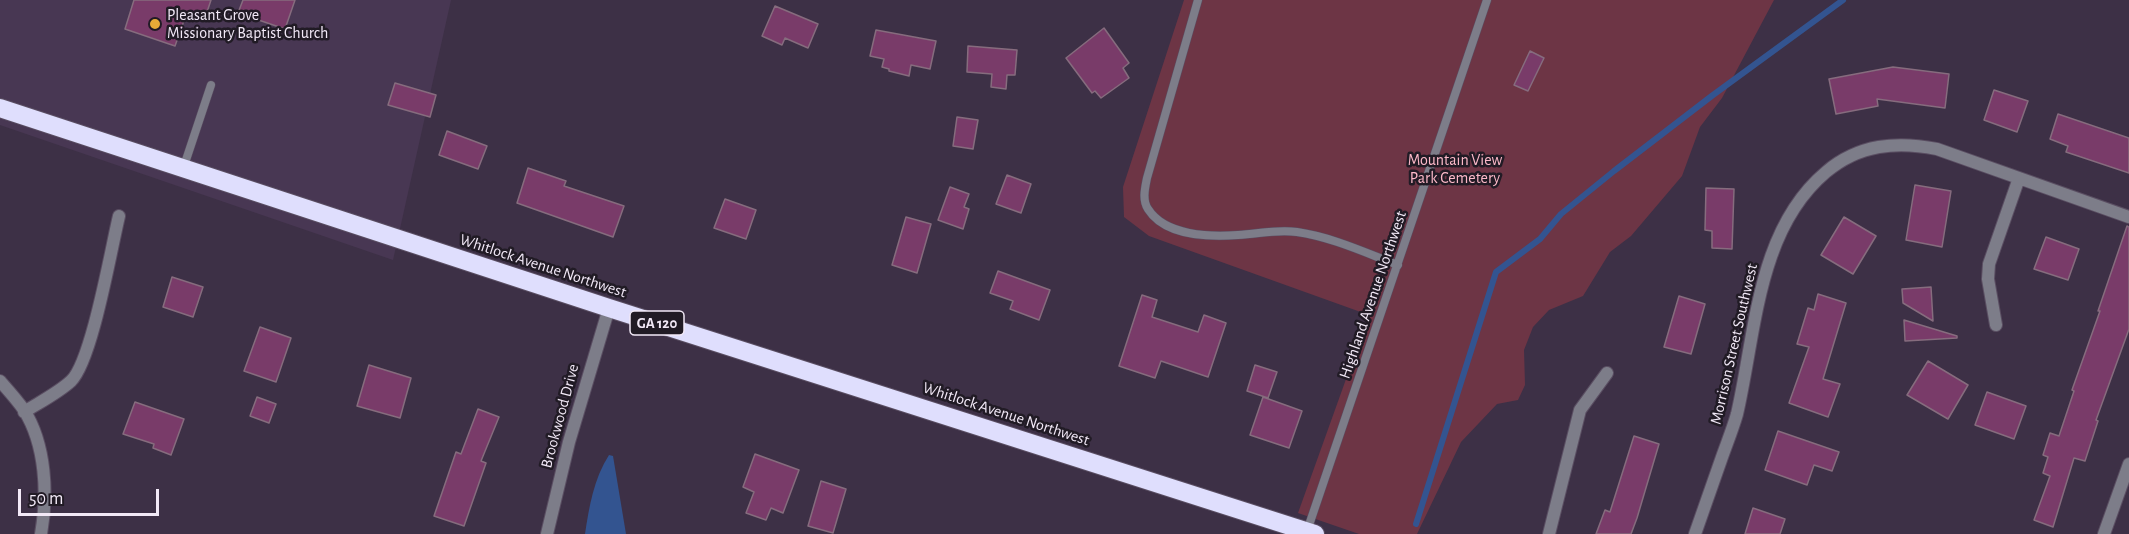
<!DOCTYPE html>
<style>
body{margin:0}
#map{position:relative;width:2129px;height:534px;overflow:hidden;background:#3d3046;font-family:"Alegreya Sans",sans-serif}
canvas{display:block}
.scale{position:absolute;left:18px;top:489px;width:141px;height:27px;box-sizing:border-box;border:3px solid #f2e9f7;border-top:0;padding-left:8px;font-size:18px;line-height:21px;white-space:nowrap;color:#f2e9f7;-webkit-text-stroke:4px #211b25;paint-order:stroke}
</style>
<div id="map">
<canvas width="2129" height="534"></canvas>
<div class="scale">50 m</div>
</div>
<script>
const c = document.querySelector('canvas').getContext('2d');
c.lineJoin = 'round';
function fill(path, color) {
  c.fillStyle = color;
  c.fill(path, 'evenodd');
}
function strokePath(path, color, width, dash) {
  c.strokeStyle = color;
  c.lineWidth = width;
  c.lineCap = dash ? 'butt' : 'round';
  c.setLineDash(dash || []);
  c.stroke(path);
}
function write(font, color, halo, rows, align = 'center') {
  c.font = font + ' "Alegreya Sans",sans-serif';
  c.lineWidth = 5;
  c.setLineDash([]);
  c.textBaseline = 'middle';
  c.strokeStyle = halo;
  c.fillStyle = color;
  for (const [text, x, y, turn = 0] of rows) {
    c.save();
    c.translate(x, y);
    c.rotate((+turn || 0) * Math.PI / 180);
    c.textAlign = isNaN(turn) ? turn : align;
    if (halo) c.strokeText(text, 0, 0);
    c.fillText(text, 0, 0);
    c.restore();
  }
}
const built = new Path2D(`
 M0,0H451L393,260L0,125Z`);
const green = new Path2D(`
 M1184,0H1774L1722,98L1700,127L1682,176L1631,236L1610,252L1583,296L1549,310L1533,327L1524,350L1525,385L1518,400L1497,404L1461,442L1417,534H1359L1298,513L1369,315L1149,236L1124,217L1123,187Z`);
const water = new Path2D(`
 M609,455L613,456L626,534H585C589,507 594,478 609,455Z`);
const stream = new Path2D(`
 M1416,524L1496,272L1540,239L1561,214L1614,171L1713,95L1843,0`);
const building = new Path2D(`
 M134,0H211L205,18L187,12L175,46L125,29Z
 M243,0H295L285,29L238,13Z
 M775,6L818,24L808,48L785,38L782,45L762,36Z
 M1104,28L1129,63L1123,68L1129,78L1101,98L1095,91L1092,93L1066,58Z
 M876,30L936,41L930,69L911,65L909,76L889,71V69L882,67L884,59L870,56Z
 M968,46L1017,50L1015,75H1007L1006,89L991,87L992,74L967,72Z
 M1530,51L1544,58L1528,91L1514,85Z
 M1893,67L1949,74L1945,108L1877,99L1878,106L1836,114L1829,79Z
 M395,83L436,95L430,117L388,105Z
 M1994,90L2028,101L2017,132L1984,120Z
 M2058,114L2129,138V173L2066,152L2068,146L2050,139Z
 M957,117L978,120L973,149L953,146Z
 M447,131L487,146L478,169L439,155Z
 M528,168L566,181L564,186L624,206L613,237L517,203Z
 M1007,175L1031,184L1021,213L996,204Z
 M1915,185L1951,191L1942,247L1906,240Z
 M950,187L969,194L964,207L969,209L963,229L938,220Z
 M1706,188L1734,189L1732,249L1712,248V231L1705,230Z
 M725,199L756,210L746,239L714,228Z
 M906,217L931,224L917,273L892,265Z
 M1844,217L1876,236L1853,274L1821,255Z
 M2127,226L2129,227V329L2096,420L2098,421L2085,461L2074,458L2053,527L2034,520L2050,476L2043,473L2048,457L2043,455L2050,433L2059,436L2074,391L2072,390L2100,311H2098Z
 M2046,237L2079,249L2068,280L2034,269Z
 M998,271L1050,290L1039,320L1010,309L1013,301L990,293Z
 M172,277L203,287L193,317L163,307Z
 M1931,287L1933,321L1903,303L1902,289Z
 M1818,294L1846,303L1823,379L1840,384L1828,417L1789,403L1809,347L1797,344L1808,308L1814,310Z
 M1142,295L1157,300L1152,317L1198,332L1204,315L1226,323L1208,377L1161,361L1155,378L1119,366Z
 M1679,296L1705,304L1691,354L1664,347Z
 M1904,320L1957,336V338L1905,341Z
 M260,327L291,338L276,382L244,371Z
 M1928,361L1968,385L1948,419L1907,395Z
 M369,365L411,378L400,418L357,406Z
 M1255,365L1277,372L1268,398L1247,391Z
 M1987,392L2026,406L2014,439L1975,425Z
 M257,397L276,404L269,423L250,416Z
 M1263,397L1302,411L1289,448L1250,435Z
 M135,402L184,419L171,455L153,448L154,444L123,434Z
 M478,409L499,417L481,461L486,463L464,526L434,516L456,452L461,454Z
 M1778,431L1839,452L1832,471L1814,465L1807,485L1765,470Z
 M1634,436L1659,444L1637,518L1631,534H1596L1605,510L1610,512Z
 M755,454L799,470L783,513L771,508L766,520L746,513L754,492L743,487Z
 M821,481L846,489L833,533L808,526Z
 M1753,508L1785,519L1780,534H1745Z`);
const lane = new Path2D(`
 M1198,0L1147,178C1145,188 1142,200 1148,209C1165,236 1210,237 1238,235C1259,234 1276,229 1297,232C1332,237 1366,253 1398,265
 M183,169L211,85
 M1307,531L1487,0`);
const street = new Path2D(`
 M1996,325L1988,279L1989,264L2019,178
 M0,381C8,390 17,400 24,410C46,445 48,495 41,534
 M24,412C40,402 58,393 71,381C92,361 111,249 119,216
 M547,534L569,442L609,308
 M1549,534L1580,410L1607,373
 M1695,534C1704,508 1713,482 1722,457C1727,443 1733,428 1737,414C1756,332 1757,230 1826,172C1859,144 1897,141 1937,149L2129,217
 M2104,534L2129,464`);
const highway = new Path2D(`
 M0,108L609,308L1315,534`);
const markers = [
 [155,24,6,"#e8ab37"]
];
const shields = [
 [657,323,54]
];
const shieldNames = [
 ["GA 120",657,323]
];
const poiNames = [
 ["Pleasant Grove",167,15],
 ["Missionary Baptist Church",167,33]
];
const parkNames = [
 ["Mountain View",1455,160],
 ["Park Cemetery",1455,178]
];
const streetNames = [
 ["Whitlock Avenue Northwest",543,266,18],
 ["Highland Avenue Northwest",1373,295,-71],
 ["Morrison Street Southwest",1734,344,-77],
 ["Whitlock Avenue Northwest",1006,414,18],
 ["Brookwood Drive",560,416,-75]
];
fill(built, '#483753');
fill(green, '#6d3545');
fill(water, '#335490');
strokePath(stream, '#335490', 6);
fill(building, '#793b69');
strokePath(building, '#866c7e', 1.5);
strokePath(lane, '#5a4e62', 9);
strokePath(street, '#5a4e62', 14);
strokePath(highway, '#5a4e62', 20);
strokePath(lane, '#7d7d89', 8);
strokePath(street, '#7d7d89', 12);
strokePath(highway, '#dfdefd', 18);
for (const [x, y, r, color] of markers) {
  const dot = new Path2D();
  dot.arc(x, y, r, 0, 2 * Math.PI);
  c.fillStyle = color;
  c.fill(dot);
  strokePath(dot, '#211b25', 2);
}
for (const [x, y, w] of shields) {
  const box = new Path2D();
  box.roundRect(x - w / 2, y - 12, w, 24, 4.5);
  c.fillStyle = '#211b25';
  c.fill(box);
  strokePath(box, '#f2e9f7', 1.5);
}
write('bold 15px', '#f2e9f7', null, shieldNames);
write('16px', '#f2e9f7', '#211b25', poiNames, 'left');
write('16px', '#fdb9c9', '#211b25', parkNames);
write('16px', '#f2e9f7', '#211b25', streetNames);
</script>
